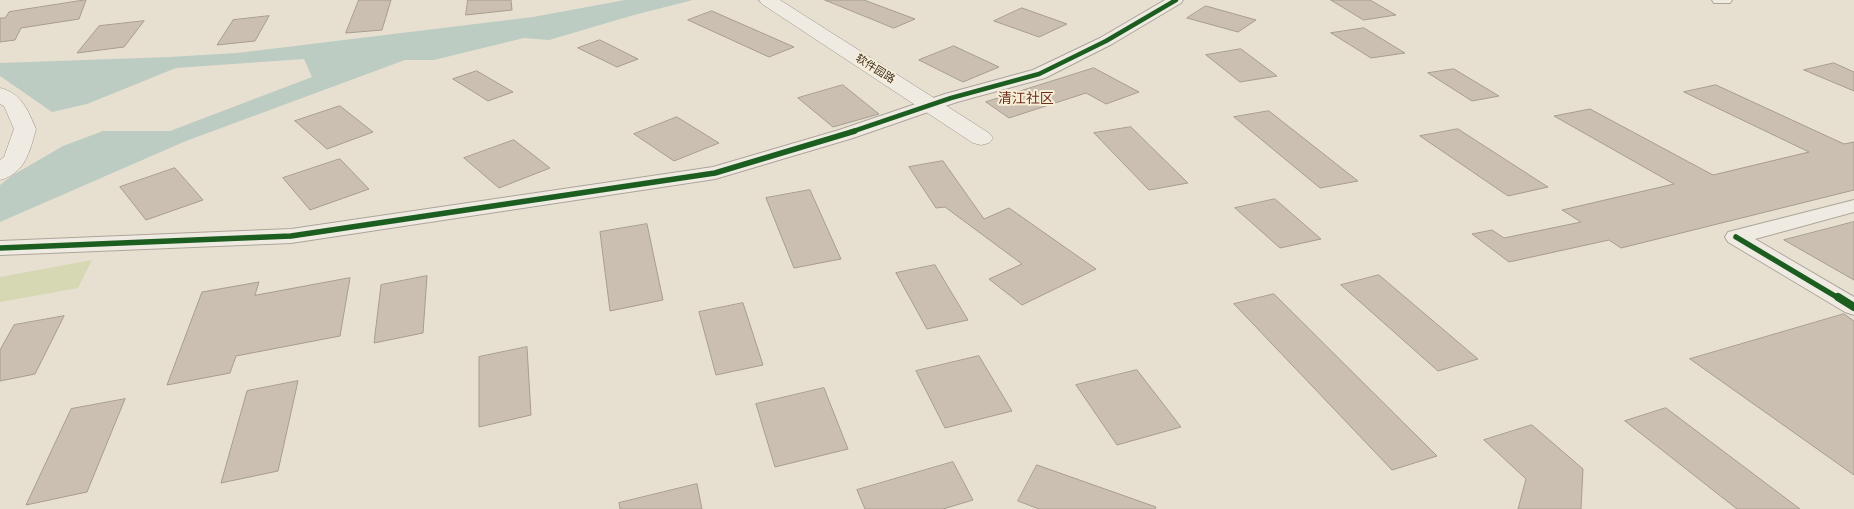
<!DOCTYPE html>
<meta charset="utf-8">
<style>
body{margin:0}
canvas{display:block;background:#e7e0d1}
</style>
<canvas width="1854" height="509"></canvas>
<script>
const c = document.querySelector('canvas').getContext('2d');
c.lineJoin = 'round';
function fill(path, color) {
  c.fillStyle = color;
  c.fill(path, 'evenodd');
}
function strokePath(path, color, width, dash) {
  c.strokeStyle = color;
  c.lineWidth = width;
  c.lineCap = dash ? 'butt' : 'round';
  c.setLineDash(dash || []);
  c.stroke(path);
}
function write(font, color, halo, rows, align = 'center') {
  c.font = font + ' "Roboto Serif","Noto Sans SC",serif';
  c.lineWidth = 4;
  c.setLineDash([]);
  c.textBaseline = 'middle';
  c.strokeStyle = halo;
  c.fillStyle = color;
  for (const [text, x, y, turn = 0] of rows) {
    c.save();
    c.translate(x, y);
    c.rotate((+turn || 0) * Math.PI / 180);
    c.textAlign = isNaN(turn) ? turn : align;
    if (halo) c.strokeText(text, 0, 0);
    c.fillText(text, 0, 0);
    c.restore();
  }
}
const green = new Path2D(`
 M92,260L78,288L0,302V277Z`);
const water = new Path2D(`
 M625,0H693L634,15L549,40L524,38L434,60H405L186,141L0,222V185L13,175L63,146L103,131H170L312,77L304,59L176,68L87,104L52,112L0,76V63L169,57L237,53L533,17Z`);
const building = new Path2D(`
 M86,0L79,19L21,28L15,40L0,42V18H5L9,12Z
 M359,0H391L382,30L346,33Z
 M468,0H511L512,10L466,15Z
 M825,0H864L915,19L894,28Z
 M1331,0H1370L1396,15L1364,20Z
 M1206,6L1256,20L1238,32L1187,18Z
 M1022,8L1067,24L1039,37L994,21Z
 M712,11L794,47L769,57L688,20Z
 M269,16L255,41L217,45L233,20Z
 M144,21L124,47L77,53L99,26Z
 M1364,28L1405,53L1371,58L1331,33Z
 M600,40L638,59L617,67L578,48Z
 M954,46L999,67L963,82L919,60Z
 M1241,49L1277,76L1240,82L1206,55Z
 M1834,63L1854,72V91L1804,70Z
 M1094,68L1139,92L1106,104L1086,93L1009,118L986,102Z
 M1454,69L1499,96L1472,101L1428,73Z
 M477,71L513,92L488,101L453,79Z
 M843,85L879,114L833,127L798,98Z
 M1716,85L1844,144L1854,142V190L1621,248L1609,240L1509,262L1472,234L1492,230L1504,238L1581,222L1562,210L1674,184L1554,116L1590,109L1713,175L1809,152L1684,92Z
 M340,106L373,132L327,149L295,121Z
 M1269,111L1358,181L1320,188L1234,117Z
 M677,117L719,143L674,161L634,134Z
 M1131,127L1188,183L1149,190L1094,133Z
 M1458,129L1548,187L1508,196L1420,136Z
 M514,140L550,168L499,188L464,158Z
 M340,159L369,189L310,210L283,178Z
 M943,161L984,219L1009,208L1096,269L1022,305L989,279L1022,264L945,207L936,208L909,167Z
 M175,168L203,200L146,220L120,187Z
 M810,190L841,259L794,268L766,198Z
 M1275,199L1321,239L1280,248L1235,208Z
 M1854,222V280L1784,240Z
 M647,224L663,300L610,311L600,232Z
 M935,265L968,320L927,329L896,273Z
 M1379,275L1478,359L1438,371L1341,285Z
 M427,276L423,333L374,343L381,285Z
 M350,278L340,336L236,356L230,373L167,385L202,292L259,282L255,295Z
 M1274,294L1437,456L1392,470L1234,304Z
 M743,303L763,365L716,375L699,312Z
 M1844,314L1854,321V475L1690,359Z
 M64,316L35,374L0,381V350L14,325Z
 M527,347L531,415L479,427V357Z
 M979,356L1012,411L945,428L916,371Z
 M1137,370L1181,427L1117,445L1076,385Z
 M298,381L278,471L221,483L247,391Z
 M824,388L848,449L775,467L756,404Z
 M125,399L87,492L26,505L71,409Z
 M1666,408L1800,509H1737L1625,421Z
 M1532,425L1583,469L1581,509H1518L1526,479L1484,440Z
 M953,462L973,500L943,509H865L857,490Z
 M1037,465L1156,507L1155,509H1039L1018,501Z
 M697,484L702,509H620L619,503Z`);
const street = new Path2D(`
 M1165,0H1183L1181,3L1112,44L1045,78L957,102L853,138L715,179L291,243L0,255V241L291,229L713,167L839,130L945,94L1033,70L1100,38Z
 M1712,0H1732L1730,3H1714Z
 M1854,200V212L1755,239L1854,297V315L1845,312L1728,242L1725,237L1728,232Z`);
const secondary = new Path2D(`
 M759,0H780L989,133L993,138L989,143L981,145L973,143L762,4Z
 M0,88C22,93 28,111 36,129C30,151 25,174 0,180V160L4,157L14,129L4,106L0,104Z`);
const cyclewayFar2 = new Path2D(`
 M851,132L951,98L1039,74L1106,41L1176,0`);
const cyclewayFar1 = new Path2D(`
 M1736,237L1840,299
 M0,248L291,236L715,173L855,131`);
const cycleway = new Path2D(`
 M1838,297L1854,307`);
const farStreetnames = [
 ["软件园路",875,69,32]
];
const farQuarternames = [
 ["清江社区",1026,99]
];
fill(green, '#d6d7b3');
fill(water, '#bcccc2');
fill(building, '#cbbfb2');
strokePath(building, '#a89c90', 1);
strokePath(street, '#ada599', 2);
strokePath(secondary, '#9c958a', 1);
fill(street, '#efebe3');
fill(secondary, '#efebe3');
strokePath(cyclewayFar2, '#1b5e20', 4.5);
strokePath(cyclewayFar1, '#1b5e20', 5.5);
strokePath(cycleway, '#1b5e20', 8);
write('11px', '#3d2e20', '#f7eed8', farStreetnames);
write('14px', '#6b2e1e', '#f7eed8', farQuarternames);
</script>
